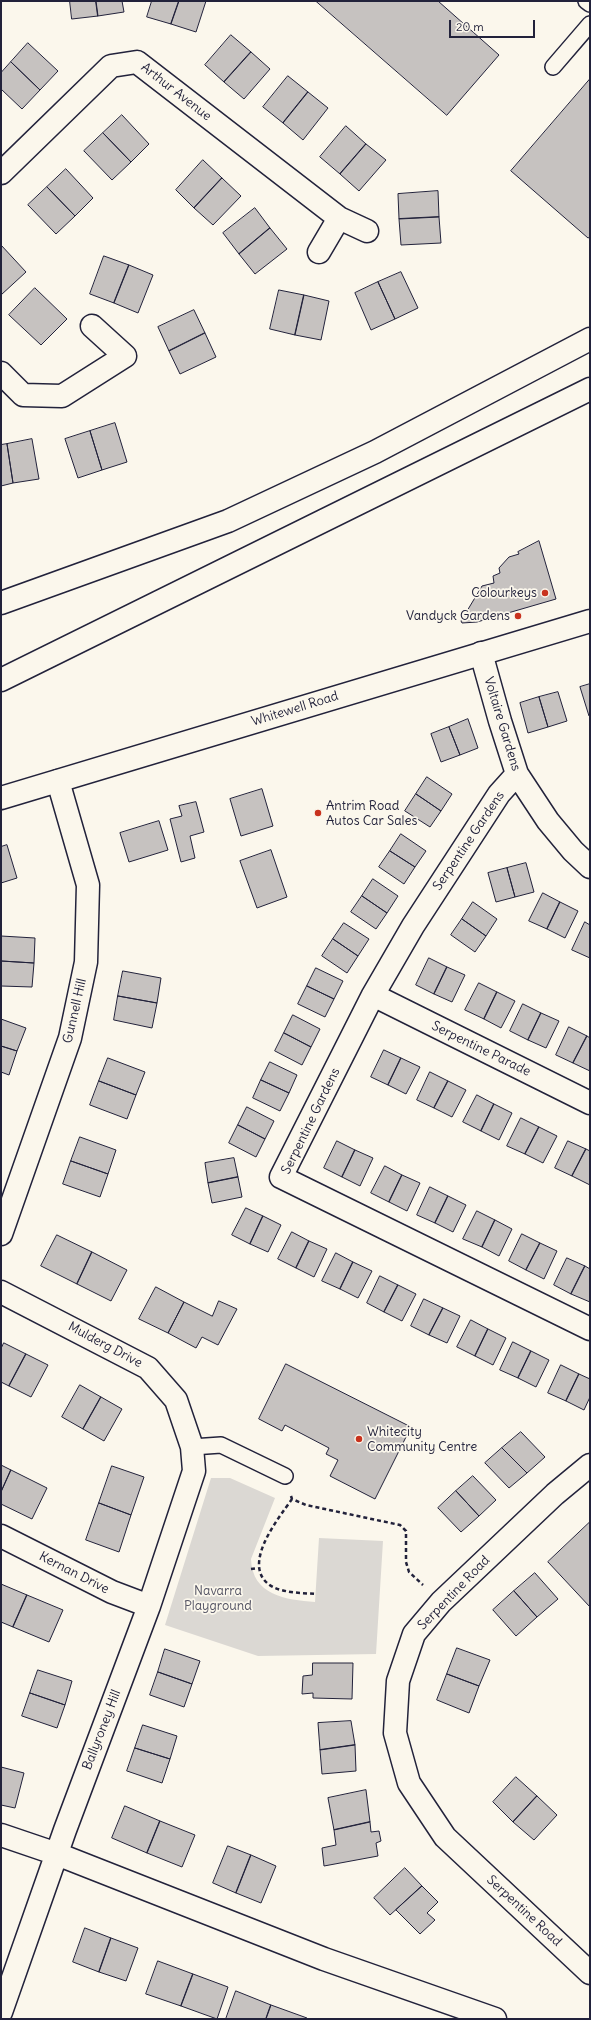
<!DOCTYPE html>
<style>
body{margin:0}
#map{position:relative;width:591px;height:2020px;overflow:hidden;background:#fbf7ec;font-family:Delius,sans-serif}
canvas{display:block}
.frame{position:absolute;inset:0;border:2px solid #22223b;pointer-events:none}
.scale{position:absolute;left:449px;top:20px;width:86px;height:18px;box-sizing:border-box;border:2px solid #22223b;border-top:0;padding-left:5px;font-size:12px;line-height:14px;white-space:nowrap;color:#22223b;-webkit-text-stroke:3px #fbf7ec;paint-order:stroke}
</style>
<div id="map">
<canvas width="591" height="2020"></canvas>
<div class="frame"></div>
<div class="scale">20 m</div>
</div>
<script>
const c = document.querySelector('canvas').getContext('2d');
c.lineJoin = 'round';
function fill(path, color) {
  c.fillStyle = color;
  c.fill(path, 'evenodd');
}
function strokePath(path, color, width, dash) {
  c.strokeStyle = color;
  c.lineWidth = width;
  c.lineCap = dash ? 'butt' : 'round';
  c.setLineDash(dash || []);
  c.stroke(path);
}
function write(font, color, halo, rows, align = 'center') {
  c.font = font + ' Delius,sans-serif';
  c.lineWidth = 3.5;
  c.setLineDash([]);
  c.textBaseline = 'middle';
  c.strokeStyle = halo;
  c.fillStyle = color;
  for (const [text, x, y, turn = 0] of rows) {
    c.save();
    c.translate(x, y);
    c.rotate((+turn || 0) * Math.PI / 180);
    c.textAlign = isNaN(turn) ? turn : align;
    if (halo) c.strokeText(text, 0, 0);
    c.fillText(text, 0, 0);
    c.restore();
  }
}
const green = new Path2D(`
 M211,1478H230L275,1498L251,1559C252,1595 286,1600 315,1602L319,1538L383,1541L376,1654L258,1656L165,1625Z`);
const building = new Path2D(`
 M70,1H96L98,16L72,19Z
 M96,1H122L124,12L98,16Z
 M152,1H179L171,24L147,17Z
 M179,1H206L196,32L171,24Z
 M316,1H438L499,55L447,115Z
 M231,35L251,52L224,82L205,65Z
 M28,43L58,71L40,90L11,62Z
 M251,52L270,69L244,99L224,82Z
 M11,62L40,90L22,109L1,89V73Z
 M288,76L308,92L283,123L263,107Z
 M590,79V237L588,238L511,171Z
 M308,92L328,108L303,140L283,123Z
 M122,115L149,144L131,162L103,133Z
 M346,126L366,144L340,174L320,157Z
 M103,133L131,162L112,180L84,151Z
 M366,144L386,160L359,191L340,174Z
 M203,160L222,178L194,208L176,190Z
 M66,169L93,198L75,216L47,187Z
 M222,178L241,196L213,225L194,208Z
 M47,187L75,216L56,234L28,205Z
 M438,191L439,217L399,219L398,194Z
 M255,208L270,228L239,254L223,233Z
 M439,217L441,243L401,245L399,219Z
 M270,228L287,249L255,274L239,254Z
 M1,245L26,272L1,295Z
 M104,256L129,265L114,303L90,294Z
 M129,265L153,275L138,313L114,303Z
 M401,272L418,308L395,319L378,282Z
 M378,282L395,319L371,330L355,293Z
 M35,288L67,319L41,345L9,315Z
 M279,290L304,295L295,335L270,329Z
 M304,295L329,301L321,340L295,335Z
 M194,310L205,333L169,351L158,327Z
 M205,333L216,357L180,374L169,351Z
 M115,423L127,462L102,470L90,431Z
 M90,431L102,470L78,478L65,439Z
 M32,439L39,479L13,483L7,444Z
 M7,444L13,483L1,486V445Z
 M539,541L556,599L477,622L462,623L461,621L482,586L494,583L493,576L500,573L499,568L509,557L519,554L518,552Z
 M590,684V716H589L580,687Z
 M558,692L567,721L548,727L539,697Z
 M539,697L548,727L528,733L520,703Z
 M468,719L478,748L460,755L449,727Z
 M449,727L460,755L441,762L431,734Z
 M427,777L452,794L441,811L416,794Z
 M262,789L273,826L241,836L230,799Z
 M416,794L441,811L430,827L405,811Z
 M196,802L204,832L190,836L195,858L181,862L170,819L182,816L179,806Z
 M159,821L168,850L129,862L120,833Z
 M401,834L426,851L415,867L390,851Z
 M7,845L17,878L1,883V847Z
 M271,850L287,897L257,908L240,861Z
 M390,851L415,867L404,884L379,867Z
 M526,863L534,892L515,897L507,868Z
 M507,868L515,897L496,902L488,873Z
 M373,879L398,896L387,913L362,896Z
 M543,893L560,902L547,929L529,921Z
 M362,896L387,913L376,929L351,912Z
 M473,902L497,919L486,936L462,919Z
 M560,902L578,911L565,938L547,929Z
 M462,919L486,936L475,952L451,935Z
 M585,922L590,925V958L572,950Z
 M344,923L369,939L358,956L333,939Z
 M1,936L35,938L34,963L1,961Z
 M333,939L358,956L347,973L322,956Z
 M429,958L447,967L434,994L416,985Z
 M1,961L34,963L32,987L1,986Z
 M447,967L465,975L452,1002L434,994Z
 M316,968L343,981L334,999L307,986Z
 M123,971L161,978L157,1003L118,996Z
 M479,983L497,992L484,1019L465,1010Z
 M307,986L334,999L325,1017L298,1004Z
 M497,992L515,1001L501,1028L484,1019Z
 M118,996L157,1003L152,1028L114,1020Z
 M523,1004L541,1013L528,1040L510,1031Z
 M541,1013L559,1021L546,1048L528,1040Z
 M293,1015L320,1029L311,1047L284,1033Z
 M1,1019L26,1028L17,1051L1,1046Z
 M569,1027L587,1036L573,1063L556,1055Z
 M284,1033L311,1047L302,1065L275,1051Z
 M587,1036L590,1038V1071L573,1063Z
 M1,1046L17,1051L9,1075L1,1072Z
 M384,1050L401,1058L388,1085L371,1077Z
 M108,1058L145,1072L136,1095L99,1081Z
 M401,1058L420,1067L406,1094L388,1085Z
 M270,1062L297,1075L289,1093L261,1080Z
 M430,1072L448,1081L434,1108L417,1100Z
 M261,1080L289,1093L280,1111L253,1098Z
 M99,1081L136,1095L127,1119L90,1105Z
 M448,1081L466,1090L452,1117L434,1108Z
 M477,1095L494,1104L481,1131L463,1122Z
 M494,1104L512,1113L499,1140L481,1131Z
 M247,1107L274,1121L265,1139L238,1125Z
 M521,1118L539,1127L525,1154L507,1146Z
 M238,1125L265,1139L256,1157L229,1143Z
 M539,1127L557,1136L543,1163L525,1154Z
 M80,1137L116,1150L108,1174L71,1161Z
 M337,1141L355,1150L342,1177L324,1168Z
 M568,1141L586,1149L572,1176L555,1168Z
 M586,1149L590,1151V1185L572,1176Z
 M355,1150L373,1158L360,1186L342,1177Z
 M234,1158L238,1177L208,1183L205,1163Z
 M71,1161L108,1174L100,1197L63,1184Z
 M385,1166L402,1175L389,1202L371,1193Z
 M402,1175L420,1183L407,1211L389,1202Z
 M238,1177L242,1197L212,1203L208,1183Z
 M430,1187L448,1196L435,1223L417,1215Z
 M448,1196L466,1205L453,1232L435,1223Z
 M246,1208L263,1216L250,1244L232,1235Z
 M477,1211L495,1220L482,1247L463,1239Z
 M263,1216L281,1225L268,1252L250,1244Z
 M495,1220L512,1229L499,1256L482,1247Z
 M292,1232L309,1241L296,1268L278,1259Z
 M522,1234L540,1243L526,1270L509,1261Z
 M57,1235L92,1252L77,1284L41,1266Z
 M309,1241L327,1249L314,1277L296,1268Z
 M540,1243L557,1251L544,1279L526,1270Z
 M92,1252L127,1270L111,1301L77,1284Z
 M336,1253L353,1262L340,1289L322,1281Z
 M567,1258L585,1266L571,1294L554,1285Z
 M353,1262L372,1271L358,1298L340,1289Z
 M585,1266L590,1269V1302L571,1294Z
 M380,1276L398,1285L384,1312L367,1303Z
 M398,1285L416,1294L402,1321L384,1312Z
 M156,1287L184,1302L168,1333L139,1319Z
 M424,1299L443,1308L429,1335L411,1326Z
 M219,1301L237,1309L218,1345L202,1337L196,1348L168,1333L184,1302L212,1316Z
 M443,1308L460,1316L447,1343L429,1335Z
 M471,1320L488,1329L475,1356L457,1347Z
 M488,1329L506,1338L493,1365L475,1356Z
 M513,1342L531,1351L518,1378L500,1370Z
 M4,1343L26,1354L9,1386L1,1382V1349Z
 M531,1351L549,1360L536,1387L518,1378Z
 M26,1354L48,1365L31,1397L9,1386Z
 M286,1364L411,1427L375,1499L330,1476L338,1460L326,1454L329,1448L285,1425L282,1431L259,1419Z
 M561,1365L579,1374L566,1401L548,1393Z
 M579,1374L590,1379V1397L584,1410L566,1401Z
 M80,1385L101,1397L83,1429L62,1417Z
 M101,1397L122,1409L104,1441L83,1429Z
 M521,1432L545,1457L527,1473L502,1448Z
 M502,1448L527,1473L509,1488L485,1463Z
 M1,1465L11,1470L1,1492Z
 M112,1466L144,1477L131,1515L99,1503Z
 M11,1470L47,1488L32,1519L1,1504V1492Z
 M473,1476L496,1500L479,1516L456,1491Z
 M456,1491L479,1516L461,1532L438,1508Z
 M99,1503L131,1515L119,1552L86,1540Z
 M590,1522V1607L548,1562Z
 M535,1573L558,1599L537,1617L514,1591Z
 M1,1584L27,1595L13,1627L1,1622Z
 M514,1591L537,1617L516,1636L493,1610Z
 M27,1595L63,1610L49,1642L13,1627Z
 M457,1648L490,1660L479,1686L447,1674Z
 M165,1649L200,1661L192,1684L158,1672Z
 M313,1663H353L352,1699L313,1698V1693L302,1694L303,1676L312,1675Z
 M38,1670L72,1681L65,1705L30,1693Z
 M158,1672L192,1684L184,1707L150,1695Z
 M447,1674L479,1686L469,1713L437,1700Z
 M30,1693L65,1705L57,1728L22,1716Z
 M351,1721L355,1745L320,1750L318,1723Z
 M143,1725L177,1736L170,1759L135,1748Z
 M355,1745L356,1771L322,1774L320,1750Z
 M135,1748L170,1759L162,1783L127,1771Z
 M1,1767L24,1773L15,1808L1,1805Z
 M516,1777L537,1796L513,1822L493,1802Z
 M366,1790L370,1822L334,1830L328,1798Z
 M537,1796L557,1815L534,1840L513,1822Z
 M125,1806L160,1821L147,1853L112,1838Z
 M160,1821L195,1835L182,1867L147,1853Z
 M370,1822L371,1832L379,1831L381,1841L376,1843L378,1856L324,1866L322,1848L336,1845L334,1830Z
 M228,1846L251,1855L236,1893L213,1883Z
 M251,1855L276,1866L261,1903L236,1893Z
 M405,1868L422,1886L390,1915L374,1898Z
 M422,1886L438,1902L427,1913L435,1920L420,1934L396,1910Z
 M85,1928L111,1938L99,1972L73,1962Z
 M111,1938L138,1948L126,1981L99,1972Z
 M158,1961L193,1974L181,2006L146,1994Z
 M193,1974L228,1987L217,2019L181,2006Z
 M236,1991L271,2005L266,2019H226Z
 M271,2005L307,2018L306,2019H266Z`);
const path = new Path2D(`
 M291,1496L292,1499L306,1505L400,1525L406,1531V1562L409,1572L423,1585
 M292,1499C278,1519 238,1568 273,1587C285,1593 303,1593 316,1594
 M251,1569L258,1568`);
const service = new Path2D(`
 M586,1L590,4
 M553,67L590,24
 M192,1447L221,1445L285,1476`);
const minor = new Path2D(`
 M1,173L111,66L137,62L339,218L367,231
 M319,252L339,218
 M1,373L23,395L62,396L125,356L92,326
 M481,653L500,721L517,774L548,821L573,851L590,867
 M517,774L499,794L413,926L373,995L281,1177L590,1329
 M373,995L590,1103
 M1,1234L70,1038L86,962L88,885L58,781
 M1,1292L148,1368L176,1400L192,1447L194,1471L149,1606L65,1830L1,2012
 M590,1465L555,1494L441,1602L414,1634L398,1681L395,1733L409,1783L445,1837L590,1973
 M1,1536L112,1592L149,1606
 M1,1835L57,1854L324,1959L495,2019`);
const tertiary = new Path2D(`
 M1,798L590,621`);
const motorway = new Path2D(`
 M1,603L228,521L375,452L590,339
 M1,680L590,389`);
const markers = [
 [545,593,4,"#c8321e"],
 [518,616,4,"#c8321e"],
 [318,813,4,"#c8321e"],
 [359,1439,4,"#c8321e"]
];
const streetNames = [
 ["Arthur Avenue",176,92,38],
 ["Whitewell Road",295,709,-17],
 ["Voltaire Gardens",502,724,73],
 ["Serpentine Gardens",469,841,-56],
 ["Gunnell Hill",75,1011,-77],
 ["Serpentine Parade",481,1049,26],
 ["Serpentine Gardens",311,1121,-64],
 ["Mulderg Drive",105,1345,28],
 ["Kernan Drive",74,1573,27],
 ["Serpentine Road",454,1593,-46],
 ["Ballyroney Hill",102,1730,-69],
 ["Serpentine Road",524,1911,43]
];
const poiNames = [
 ["Colourkeys",537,593],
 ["Vandyck Gardens",510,616],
 ["Antrim Road",326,806,"left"],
 ["Autos Car Sales",326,821,"left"],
 ["Whitecity",367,1432,"left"],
 ["Community Centre",367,1447,"left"]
];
const parkNames = [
 ["Navarra",218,1591],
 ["Playground",218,1606]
];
fill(green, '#dbd8d3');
fill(building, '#c6c2c0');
strokePath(building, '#22223b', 1);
strokePath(service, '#22223b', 18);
strokePath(minor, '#22223b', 25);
strokePath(tertiary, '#22223b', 25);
strokePath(motorway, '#22223b', 25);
strokePath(path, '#22223b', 2.5, [4, 3]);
strokePath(service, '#fbf7ec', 15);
strokePath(minor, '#fbf7ec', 22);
strokePath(tertiary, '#fbf7ec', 22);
strokePath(motorway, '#fbf7ec', 22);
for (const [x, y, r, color] of markers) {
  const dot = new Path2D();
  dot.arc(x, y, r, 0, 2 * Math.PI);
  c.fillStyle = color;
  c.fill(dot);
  strokePath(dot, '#fbf7ec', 1.5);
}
write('13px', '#22223b', '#fbf7ec', streetNames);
write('13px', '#22223b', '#fbf7ec', poiNames, 'right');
write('13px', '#505061', '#fbf7ec', parkNames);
</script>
